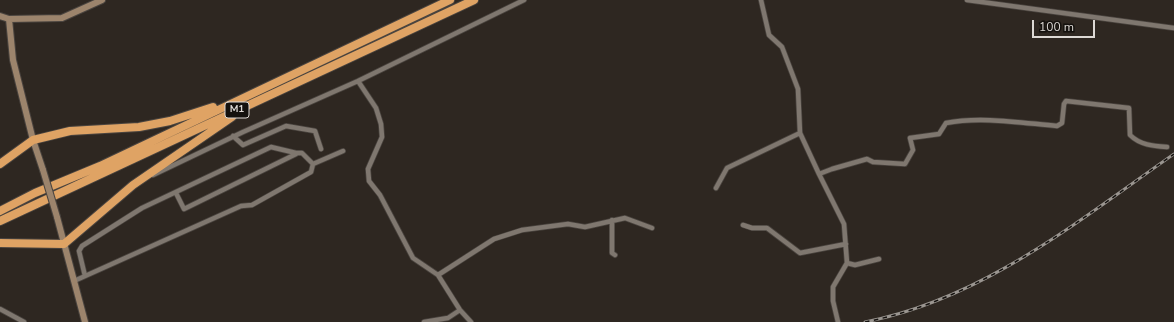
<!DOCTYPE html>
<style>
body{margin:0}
#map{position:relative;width:1174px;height:322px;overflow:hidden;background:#2e2721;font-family:"Nunito Sans",sans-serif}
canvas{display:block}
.scale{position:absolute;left:1032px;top:20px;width:63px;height:18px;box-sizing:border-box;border:2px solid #ddd9d5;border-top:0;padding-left:5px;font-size:12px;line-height:14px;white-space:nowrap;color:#ddd9d5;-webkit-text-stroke:3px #14110e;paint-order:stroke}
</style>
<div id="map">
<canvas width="1174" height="322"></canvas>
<div class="scale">100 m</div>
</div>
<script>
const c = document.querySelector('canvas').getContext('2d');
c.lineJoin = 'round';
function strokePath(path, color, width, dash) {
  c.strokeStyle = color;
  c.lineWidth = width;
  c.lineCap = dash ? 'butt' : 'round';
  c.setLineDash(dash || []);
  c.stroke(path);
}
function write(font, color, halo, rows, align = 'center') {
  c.font = font + ' "Nunito Sans",sans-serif';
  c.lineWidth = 4;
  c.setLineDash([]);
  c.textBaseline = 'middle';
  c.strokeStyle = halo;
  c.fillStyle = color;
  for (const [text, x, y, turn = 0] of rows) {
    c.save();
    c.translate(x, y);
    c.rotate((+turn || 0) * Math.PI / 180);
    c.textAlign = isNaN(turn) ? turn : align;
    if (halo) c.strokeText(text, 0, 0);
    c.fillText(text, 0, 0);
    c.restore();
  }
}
const street = new Path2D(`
 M761,0L769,35L782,47L798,89L800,133L819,174L844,224L847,263L833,287V301L838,322
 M967,0L1174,28
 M358,81L376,108L381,124L382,137L368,169L369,181L380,195L413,258L438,275L460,310L471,322
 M233,136L243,145L286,126L315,131L321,149
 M819,174L832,169L867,159L873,162L905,164L913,150L910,138L939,134L946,123C981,116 1022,123 1057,126L1062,123L1064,104L1066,101L1129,108L1130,135C1140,145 1153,146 1167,147
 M153,175L243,132L358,81L524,0
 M716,188L727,168L800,133
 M176,193L184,209L296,154
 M612,220V253L615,255
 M743,225L752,228H767L800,253L846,244
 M847,263L855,265L879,259
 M438,275L494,239L522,230L568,224L585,227L625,218L652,228
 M85,276L79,251L82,246L142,208L271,147L296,153H302L313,164L343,151
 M74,281L241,206L252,205L311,172L313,164
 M0,309L24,322
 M424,322L448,318L460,310`);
const secondary = new Path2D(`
 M0,16L9,19L62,18L102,0
 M9,19L13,60L33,140L43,170
 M57,217L85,322`);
const highway = new Path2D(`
 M0,164L33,140L70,131L139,127L170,121L213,107
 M0,211L35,193L100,166L450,0
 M0,221L474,0
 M0,243L64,244L133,185L232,117`);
const rail = new Path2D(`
 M865,322C983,299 1078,221 1174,154`);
const secondaryBridge = new Path2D(`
 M43,170L57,217`);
const shields = [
 [237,110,24]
];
const shieldNames = [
 ["M1",237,110]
];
strokePath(street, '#4a443f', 6);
strokePath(secondary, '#4a443f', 8);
strokePath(highway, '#4a443f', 10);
strokePath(street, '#7f776f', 4.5);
strokePath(secondary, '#9c846c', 6);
strokePath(highway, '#dfa364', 8);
strokePath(rail, '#9a9590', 3);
strokePath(rail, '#14110e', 1.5, [4.5]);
strokePath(secondaryBridge, '#4a443f', 8, []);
strokePath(secondaryBridge, '#9c846c', 6);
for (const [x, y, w] of shields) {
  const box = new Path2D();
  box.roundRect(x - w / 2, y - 8, w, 16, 3);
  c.fillStyle = '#14110e';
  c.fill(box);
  strokePath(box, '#ddd9d5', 1);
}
write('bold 10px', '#ddd9d5', null, shieldNames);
</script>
